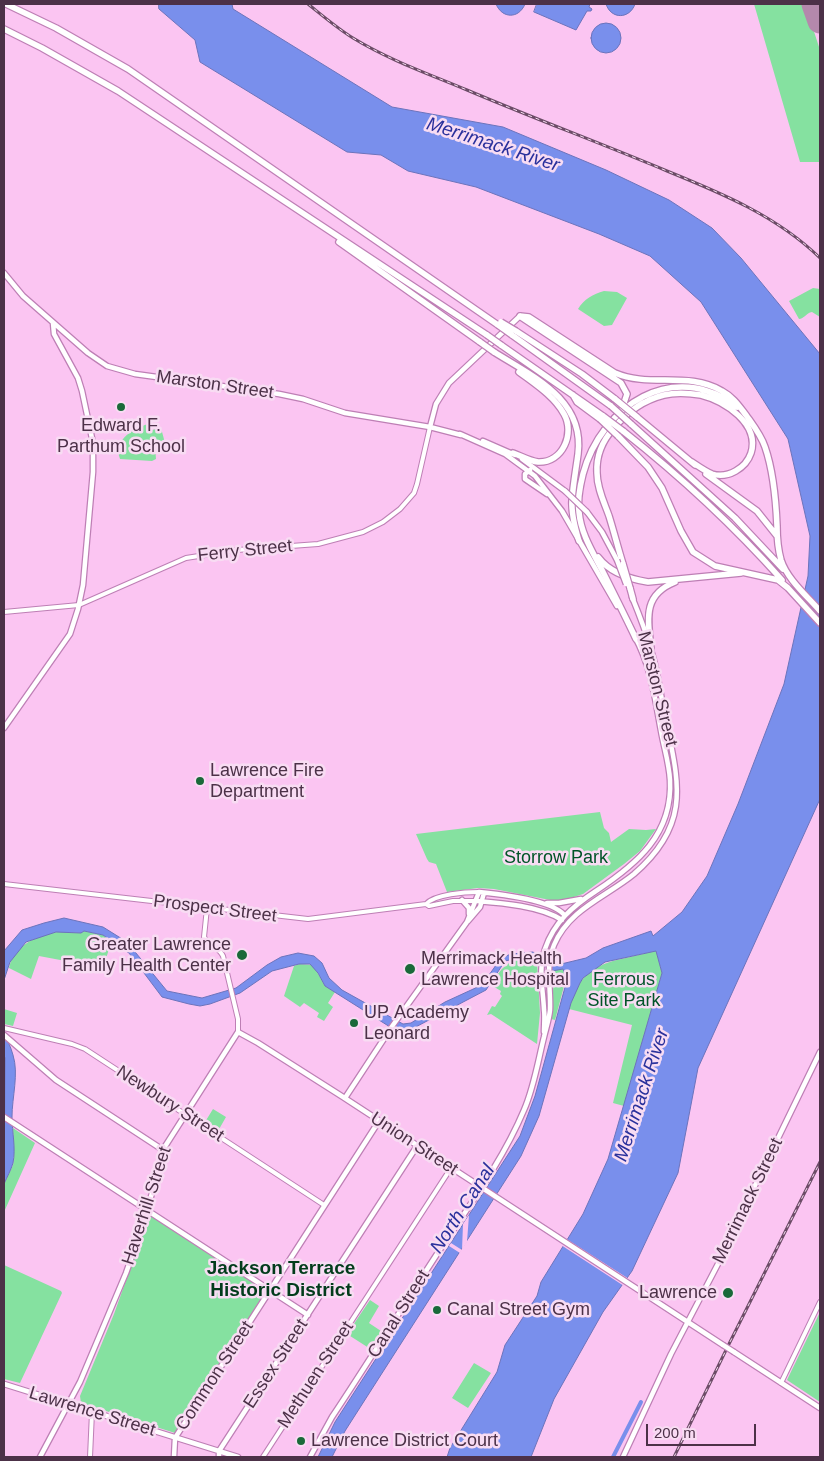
<!DOCTYPE html>
<style>
body{margin:0}
#map{position:relative;width:824px;height:1461px;overflow:hidden;background:#fbc5f2;font-family:Helvetica,sans-serif}
canvas{display:block}
.frame{position:absolute;inset:0;border:5px solid #4c3148;pointer-events:none}
.scale{position:absolute;left:646px;top:1424px;width:110px;height:22px;box-sizing:border-box;border:2px solid #4c3148;border-top:0;padding-left:6px;font-size:15px;line-height:18px;white-space:nowrap;color:#4c3148;-webkit-text-stroke:4px #f8dcf3;paint-order:stroke}
</style>
<div id="map">
<canvas width="824" height="1461"></canvas>
<div class="frame"></div>
<div class="scale">200 m</div>
</div>
<script>
const c = document.querySelector('canvas').getContext('2d');
c.lineJoin = 'round';
function fill(path, color) {
  c.fillStyle = color;
  c.fill(path, 'evenodd');
}
function strokePath(path, color, width, dash) {
  c.strokeStyle = color;
  c.lineWidth = width;
  c.lineCap = dash ? 'butt' : 'round';
  c.setLineDash(dash || []);
  c.stroke(path);
}
function write(font, color, halo, rows, align = 'center') {
  c.font = font + ' Helvetica,sans-serif';
  c.lineWidth = 5;
  c.setLineDash([]);
  c.textBaseline = 'middle';
  c.strokeStyle = halo;
  c.fillStyle = color;
  for (const [text, x, y, turn = 0] of rows) {
    c.save();
    c.translate(x, y);
    c.rotate((+turn || 0) * Math.PI / 180);
    c.textAlign = isNaN(turn) ? turn : align;
    if (halo) c.strokeText(text, 0, 0);
    c.fillText(text, 0, 0);
    c.restore();
  }
}
const green = new Path2D(`
 M754,4H805L820,50V162H800Z
 M813,288L820,289V317L812,312C806,313 804,319 799,319L789,301Z
 M604,291L617,292L627,298L612,325L604,326L578,309C584,299 593,294 604,291Z
 M151,423L152,430L161,428L165,443L155,446L156,459L152,461L120,459C113,438 135,428 151,423Z
 M600,812L604,828L609,833L611,842L629,829L646,830L656,829L640,851L624,864L583,894L565,900H550L494,889L478,888L447,892L436,864L429,862L427,859L416,834Z
 M84,931L103,935L114,944L110,946L103,968L39,956L31,979L9,968C13,947 37,934 57,932C64,931 73,933 80,933Z
 M656,950L662,973L624,1106L613,1103L632,1025L569,1009C583,956 614,964 656,950Z
 M562,954L566,979L555,1020L551,1019C553,999 553,979 556,959Z
 M523,958L537,962L540,1013L537,1044L491,1014L487,1015L492,1006L495,1007L502,996L500,994L501,991L491,985C500,970 505,962 523,958Z
 M299,964L313,965L325,986L335,992L328,1003L333,1007L324,1021L317,1017L319,1013L304,1003L300,1007L284,996L294,966Z
 M4,1009L17,1013L13,1026L4,1024Z
 M213,1109L226,1117L218,1131L205,1122Z
 M13,1128L35,1143L4,1212V1184L13,1165L14,1158Z
 M150,1213L267,1291L175,1433L81,1403L80,1396L114,1314Z
 M4,1265L61,1291L62,1293L20,1383L4,1379Z
 M370,1300L379,1306L369,1323L384,1333L372,1350L347,1334Z
 M820,1312V1402L787,1380Z
 M474,1363L491,1373L468,1408L452,1398Z`);
const water = new Path2D(`
 M159,4H232L233,9L392,107L503,127L606,170L669,200L712,228L741,258L820,354V799L698,1068L678,1173L632,1271L603,1312L554,1399L531,1457H447L450,1448L497,1372L505,1345L537,1296L541,1282L583,1214L608,1159L662,973L656,951L605,962L583,978L580,983L571,1003L539,1116L521,1156L345,1431L332,1457H318L335,1422L520,1136L535,1096L567,980L563,969L552,971C534,959 527,956 505,961L486,990L408,1031L398,1032L325,986L318,973L310,964H299L272,971L240,993L210,1004L200,1006L189,1004L162,997L129,953L103,935L84,931L81,933L56,932L26,942L10,962L4,980V951L22,930L44,923L64,918L103,927L127,942L167,991L202,998L236,988L267,965L281,957L298,953L314,956L322,963L329,978L342,990L403,1024L411,1023L445,1002L482,985L501,958L511,954L533,952L553,965H557L586,958L603,948L651,931L653,936L682,912L707,876L738,804L784,684L808,576L810,536L788,439L701,302L650,256L599,234L476,187L408,171L381,155L347,152L200,62L195,40L159,9Z
 M496,4H525C519,19 502,19 496,4Z
 M537,4H590L589,7L592,9L591,11H587L576,30L534,12Z
 M606,4H635C630,19 611,20 606,4Z
 M591 38a15 15 0 1 1 30 0a15 15 0 1 1-30 0Z
 M4,1033C7,1040 11,1047 13,1055C19,1074 12,1097 12,1117C12,1132 16,1148 13,1163C11,1170 7,1177 4,1184L5,1058L4,1055Z`);
const pier = new Path2D(`
 M469,1215L467,1242L460,1253L449,1246L451,1243L462,1250L463,1224Z
 M565,1238L629,1279L624,1286L561,1245Z`);
const canal = new Path2D(`
 M613,1457L641,1402`);
const runway = new Path2D(`
 M814,4L820,21`);
const tertiary = new Path2D(`
 M4,612L79,605L186,558L237,550L318,544L363,532L383,522L400,509L414,493L417,484L430,427
 M4,884L308,919L426,904L429,906L453,901H477
 M426,904C435,894 466,892 479,892
 M207,908L204,937C209,946 219,947 223,956L238,1019V1032
 M4,1028L72,1044L85,1049L324,1205
 M781,1383L820,1302
 M90,1457L92,1412
 M263,1457L451,1168`);
const secondary = new Path2D(`
 M4,273L23,296L88,353L107,366L135,374L279,394L303,399L345,413L430,427L461,435
 M430,427L436,404L449,383L520,316
 M460,434L505,454L535,476L562,511L617,606
 M483,441L515,455
 M522,459L565,491
 M530,470L525,474V479L547,494
 M587,512L602,532L617,560
 M4,728L70,634L78,609L83,585L93,472V443L82,391L78,378L54,334L53,323
 M462,900L469,908V914
 M477,901C502,903 540,906 562,920
 M547,903H559L581,899
 M468,921L480,907L484,893
 M544,1032C544,1025 545,1017 544,1010C543,988 538,970 545,949C554,922 573,906 596,891C637,864 673,834 670,780C669,763 664,748 661,731C655,699 651,666 635,637
 M4,1035L56,1080L163,1150
 M345,1098L393,1025L467,922L479,892C499,894 554,900 565,916
 M4,1117L308,1315
 M734,1352L820,1408
 M4,1384L238,1457
 M40,1457L80,1382L126,1273L145,1219L164,1148L238,1032L258,1043L343,1097L723,1345
 M174,1457L175,1438L379,1121
 M219,1457V1451L417,1146
 M310,1457L332,1417C368,1363 403,1306 439,1251C469,1206 503,1160 524,1110C534,1087 538,1061 544,1037C546,1028 549,1020 550,1010C551,987 545,967 554,945C569,909 606,897 634,874C693,823 678,781 665,715C660,693 658,671 651,650C646,632 639,614 632,597
 M623,1457L671,1354L731,1239L746,1204L820,1052`);
const motorway = new Path2D(`
 M6,4L56,28L128,69L498,325
 M4,29L42,48L118,91L487,335
 M339,242L480,342
 M520,316L529,317L615,373C650,388 688,371 722,391C733,397 739,406 746,415C753,425 761,435 765,447C773,470 776,502 777,526C777,537 778,549 781,560C787,579 807,596 820,611
 M521,317L621,383L627,394L622,409
 M516,331L582,374L615,399
 M512,335L611,406
 M501,345L603,416
 M494,352C532,376 585,399 578,454C576,469 573,485 572,500C571,514 575,528 579,541
 M573,395L577,402L600,419
 M637,417L695,465
 M631,424L735,518L783,569
 M623,431C680,476 734,526 782,580
 M618,436L648,467L662,488L681,531L693,552L715,566L778,580L788,588L820,623
 M513,453C521,456 530,461 538,462C563,463 575,433 564,414C554,396 535,384 519,372
 M706,474L757,511L777,536
 M598,557C610,573 629,579 648,582L741,573
 M623,564C618,548 614,532 609,516C604,502 597,488 597,473C596,456 603,440 614,428C627,412 644,400 664,395C676,392 689,393 701,395C725,401 760,424 751,453C746,468 728,479 712,474C705,471 698,466 692,462
 M630,588L633,599
 M636,639C626,618 615,596 604,574C594,554 581,535 579,512C577,499 580,486 583,474C601,406 674,358 737,407
 M651,649C648,620 642,595 675,582`);
const rail = new Path2D(`
 M308,4C323,16 337,28 353,38C389,60 429,74 467,90C533,118 600,143 667,171C721,193 777,216 820,258
 M674,1457L728,1346L820,1162`);
const secondaryBridge = new Path2D(`
 M565,491L587,512
 M617,560L626,584
 M723,1345L734,1352`);
const motorwayBridge = new Path2D(`
 M501,322L516,331
 M498,325L512,335
 M487,335L501,345
 M480,342L494,352
 M615,399L637,417
 M611,406L631,424
 M603,416L623,431
 M600,419L618,436
 M623,564L630,588`);
const markers = [
 [121,407,5,"#196939"],
 [200,781,5,"#196939"],
 [242,955,6,"#196939"],
 [410,969,6,"#196939"],
 [354,1023,5,"#196939"],
 [728,1293,6,"#196939"],
 [437,1310,5,"#196939"],
 [301,1441,5,"#196939"]
];
const streetNames = [
 ["Marston Street",215,385,8],
 ["Ferry Street",245,551,-6],
 ["Marston Street",657,689,76],
 ["Prospect Street",215,909,7],
 ["Newbury Street",170,1104,33],
 ["Union Street",414,1144,33],
 ["Merrimack Street",748,1201,-64],
 ["Haverhill Street",147,1206,-72],
 ["Canal Street",399,1314,-58],
 ["Essex Street",276,1364,-57],
 ["Methuen Street",316,1375,-57],
 ["Common Street",215,1376,-57],
 ["Lawrence Street",92,1412,17]
];
const poiNames = [
 ["Edward F.",121,426,"center"],
 ["Parthum School",121,447,"center"],
 ["Lawrence Fire",210,771],
 ["Department",210,792],
 ["Greater Lawrence",231,945,"right"],
 ["Family Health Center",231,966,"right"],
 ["Merrimack Health",421,959],
 ["Lawrence Hospital",421,980],
 ["UP Academy",364,1013],
 ["Leonard",364,1034],
 ["Lawrence",717,1293,"right"],
 ["Canal Street Gym",447,1310],
 ["Lawrence District Court",311,1441]
];
const parkNames = [
 ["Storrow Park",556,858],
 ["Ferrous",624,980],
 ["Site Park",624,1001]
];
const waterNames = [
 ["Merrimack River",493,145,18],
 ["Merrimack River",642,1095,-72],
 ["North Canal",463,1209,-57]
];
const neighbourhoodNames = [
 ["Jackson Terrace",281,1269],
 ["Historic District",281,1291]
];
fill(green, '#85e1a0');
fill(water, '#798fec');
strokePath(water, '#6c73bb', 1);
fill(pier, '#fbc5f2');
strokePath(canal, '#798fec', 4);
strokePath(runway, '#b488ac', 25);
strokePath(tertiary, '#be7fb5', 6);
strokePath(secondary, '#be7fb5', 7);
strokePath(motorway, '#be7fb5', 8);
strokePath(tertiary, '#fff', 4);
strokePath(secondary, '#fff', 4.5);
strokePath(motorway, '#fff', 5.5);
strokePath(rail, '#6c4c67', 3);
strokePath(rail, '#f8dcf3', 1, [4]);
strokePath(secondaryBridge, '#be7fb5', 7, []);
strokePath(motorwayBridge, '#be7fb5', 8, []);
strokePath(secondaryBridge, '#fff', 4.5);
strokePath(motorwayBridge, '#fff', 5.5);
for (const [x, y, r, color] of markers) {
  const dot = new Path2D();
  dot.arc(x, y, r, 0, 2 * Math.PI);
  c.fillStyle = color;
  c.fill(dot);
  strokePath(dot, '#f8dcf3', 2);
}
write('18px', '#4c3148', '#f8dcf3', streetNames);
write('18px', '#4c3148', '#f8dcf3', poiNames, 'left');
write('18px', '#015428', '#f8dcf3', parkNames);
write('italic 19px', '#2a319c', '#f8dcf3', waterNames);
write('bold 19px', '#023c1b', '#f8dcf3', neighbourhoodNames);
</script>
